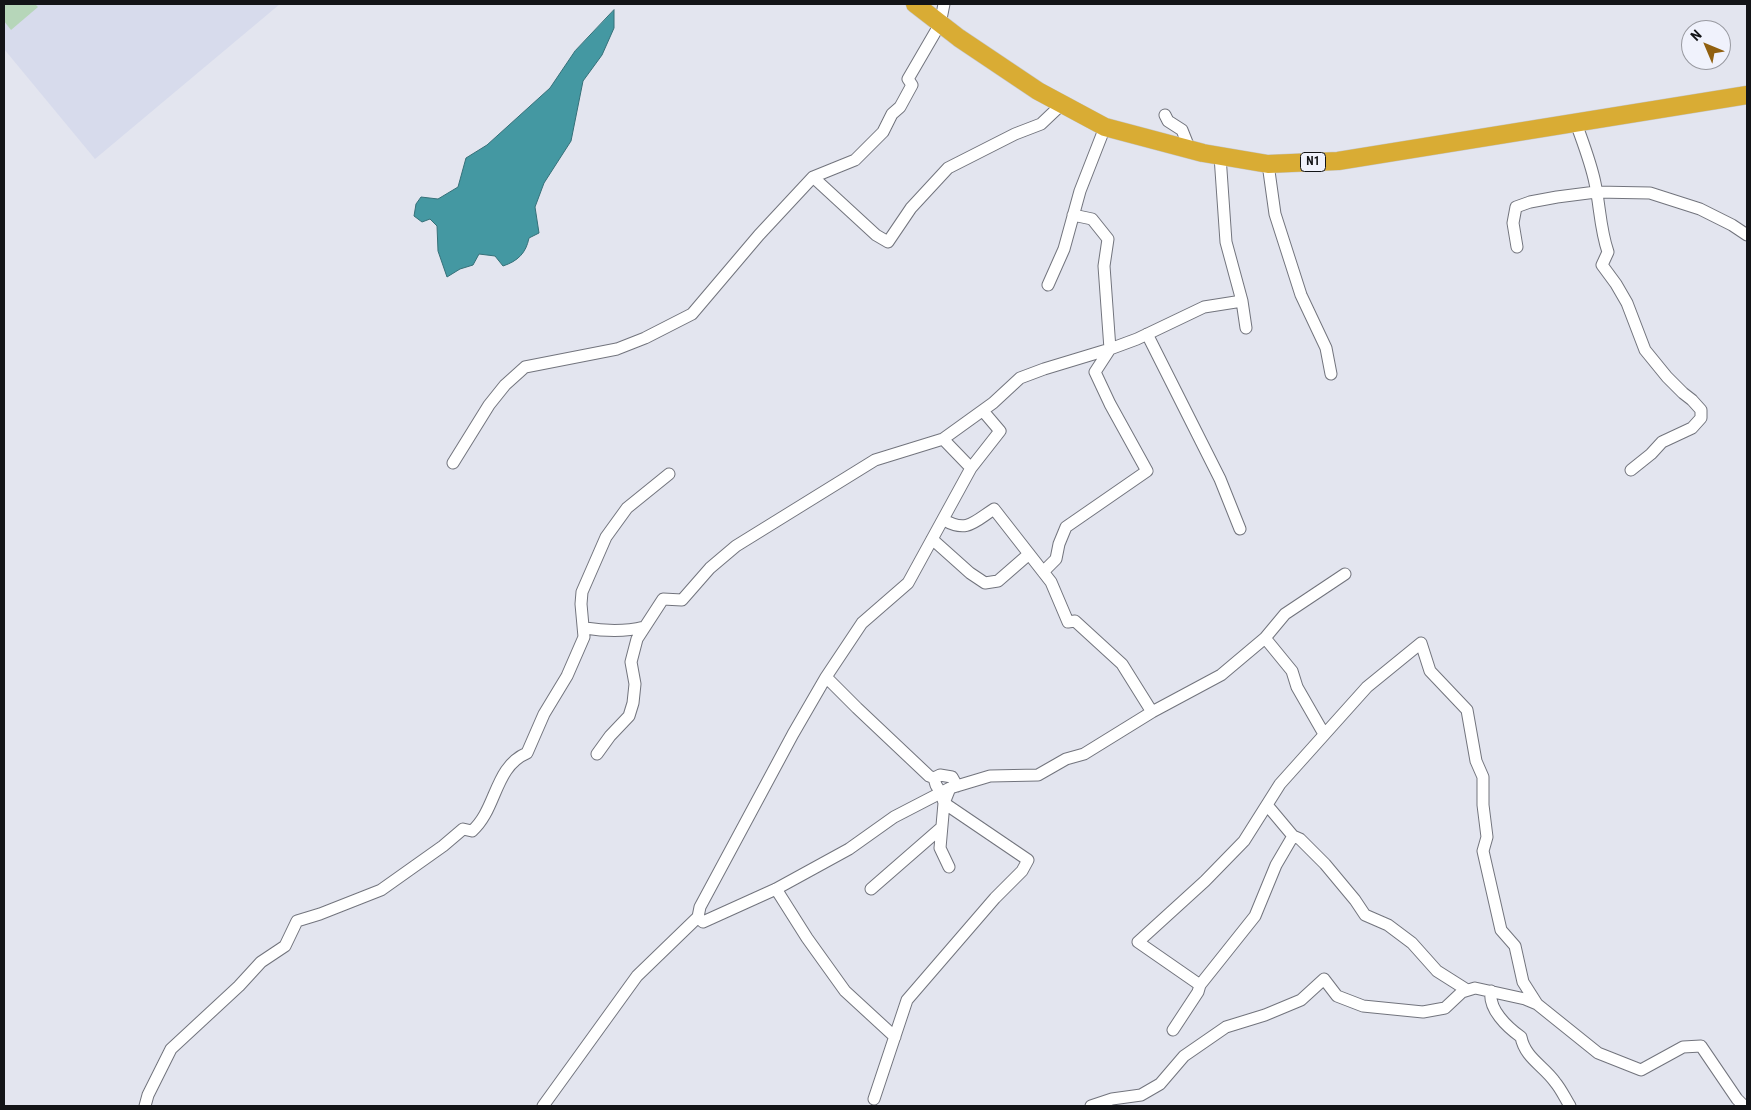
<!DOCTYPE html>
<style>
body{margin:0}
#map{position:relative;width:1751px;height:1110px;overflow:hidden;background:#e3e5ef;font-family:"Roboto Condensed",sans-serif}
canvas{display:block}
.frame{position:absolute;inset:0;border:5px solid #131417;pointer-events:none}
.north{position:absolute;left:1681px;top:20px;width:50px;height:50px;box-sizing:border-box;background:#f0f2fc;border:1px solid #9899a0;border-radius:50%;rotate:315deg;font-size:14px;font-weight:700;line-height:20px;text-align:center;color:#131417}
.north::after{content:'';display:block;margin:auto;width:18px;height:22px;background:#91600f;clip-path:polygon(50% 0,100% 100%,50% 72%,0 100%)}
</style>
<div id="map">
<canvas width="1751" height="1110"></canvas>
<div class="frame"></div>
<div class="north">N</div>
</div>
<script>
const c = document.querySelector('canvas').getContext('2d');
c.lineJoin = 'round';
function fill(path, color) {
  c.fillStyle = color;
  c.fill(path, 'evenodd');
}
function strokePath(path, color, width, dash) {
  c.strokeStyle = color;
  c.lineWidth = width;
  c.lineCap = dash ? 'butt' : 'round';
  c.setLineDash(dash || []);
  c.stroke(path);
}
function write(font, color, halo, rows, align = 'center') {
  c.font = font + ' "Roboto Condensed",sans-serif';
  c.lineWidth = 4.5;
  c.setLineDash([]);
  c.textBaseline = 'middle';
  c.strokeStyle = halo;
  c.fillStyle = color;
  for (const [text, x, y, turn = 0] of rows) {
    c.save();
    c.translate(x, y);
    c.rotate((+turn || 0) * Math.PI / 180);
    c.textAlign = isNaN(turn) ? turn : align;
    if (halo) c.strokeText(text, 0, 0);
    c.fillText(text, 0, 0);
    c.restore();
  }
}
const built = new Path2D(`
 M4,4H280L95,159L4,49Z`);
const green = new Path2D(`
 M4,4H35L38,7L11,30L4,21Z`);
const water = new Path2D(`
 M614,10V28L602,55L583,81L571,141L544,183L535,207L539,233L529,238C526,253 518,261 503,266L495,256L479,254L473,265L460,269L447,277L438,251L437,226L430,219L422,222L414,216L416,204L421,197L438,199L458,187L466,158L487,145L550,88L575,51Z`);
const minor = new Path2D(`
 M1165,115L1168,121L1182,130L1190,150
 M1576,123C1583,143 1591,163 1595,183C1600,206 1600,229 1608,252L1602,265L1616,284L1627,303L1645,350L1667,377L1683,393L1692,400L1701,410V418L1692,428L1662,442L1651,454L1631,470
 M1220,156L1226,242L1242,301L1246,328
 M1268,164L1275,214L1301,295L1326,348L1331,374
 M813,177L876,235L888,242L911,208L948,168L1015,134L1041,124L1061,105
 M1517,247L1513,223L1516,207L1530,202L1557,197L1596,192L1650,193L1700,209L1732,225L1747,235
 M1048,285L1064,249L1080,191L1105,127
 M1147,334L1220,479L1240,529
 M943,439L971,468
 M453,463L489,405L505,385L525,367L617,349L645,338L692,314L759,235L813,177L855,160L883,132L892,114L900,107L912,85L908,79L940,24L944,4
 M944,520C967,533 974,522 994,509L1051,582L1068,622L1075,621L1122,664L1152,712
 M932,539L970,573L985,583L998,581L1029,554
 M1043,572L1056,559L1059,544L1066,527L1147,471L1110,404L1095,372L1110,349L1104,266L1108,239L1092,219L1073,215
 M585,628C604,631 625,632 644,627
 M1265,638L1292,671L1297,687L1324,734
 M826,677L857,708L929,776L934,778L936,785L941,793L944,803L940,848L949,867
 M597,754L610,736L629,716L633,703L635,684L631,662L637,639L663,599L682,600L710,568L736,546L875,460L943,439L993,403L1020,378L1044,369L1110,349L1137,339L1204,307L1242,301
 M934,778L940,775L952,777L957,786
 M950,788L894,817L849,849L776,889L703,922L698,917L700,907L793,734L826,677L862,623L908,583L971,468L1000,431L983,411
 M1267,805L1293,836L1300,839L1325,864L1355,900L1365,915L1388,925L1412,943L1437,971L1467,990
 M776,889L807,938L845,991L895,1037
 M871,889L941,828
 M1200,985L1138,942L1205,881L1244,841L1280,784L1367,687L1421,643L1430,671L1467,710L1476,761L1483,777V805L1487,837L1483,851L1501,930L1515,946L1523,982L1537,1004L1598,1053L1641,1070L1683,1047L1701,1046L1737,1099L1744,1106
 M1491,991C1488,1009 1507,1027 1521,1037C1525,1058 1544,1066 1555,1082C1561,1089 1565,1098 1570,1106
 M1173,1030L1198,992L1200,985L1255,916L1276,865L1293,836
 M874,1099L907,1000L995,898L1022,871L1028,860L944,803L950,788L990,776L1038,775L1066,759L1084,754L1152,712L1221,675L1265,638L1285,614L1345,574
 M145,1106L148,1095L171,1049L239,986L261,962L285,946L297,921L320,914L381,890L443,846L463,829L472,831C497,809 494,767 527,753L544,714L567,676L584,637L581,604L582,592L606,537L627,508L669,474
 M543,1106L637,976L698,917
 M1091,1106L1112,1099L1141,1095L1160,1084L1184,1056L1226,1027L1265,1015L1301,1000L1324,979L1337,996L1363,1006L1423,1012L1445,1008L1462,992L1475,988L1525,999L1537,1004`);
const highway = new Path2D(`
 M915,4L959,38L1038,91L1105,127L1203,153L1268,164L1338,161L1747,95`);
const shields = [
 [1313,162,25]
];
const shieldNames = [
 ["N1",1313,162]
];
fill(built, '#d7dbec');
fill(green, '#b6d6b9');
fill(water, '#4498a2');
strokePath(water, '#357078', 1);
strokePath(minor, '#72747d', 13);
strokePath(highway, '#c6c7c7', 19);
strokePath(minor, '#fff', 11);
strokePath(highway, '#d9ac34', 18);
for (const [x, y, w] of shields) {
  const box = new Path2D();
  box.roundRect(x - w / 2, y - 9.5, w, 19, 4);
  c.fillStyle = '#f0f2fc';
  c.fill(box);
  strokePath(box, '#131417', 1);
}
write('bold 12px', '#131417', null, shieldNames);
</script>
